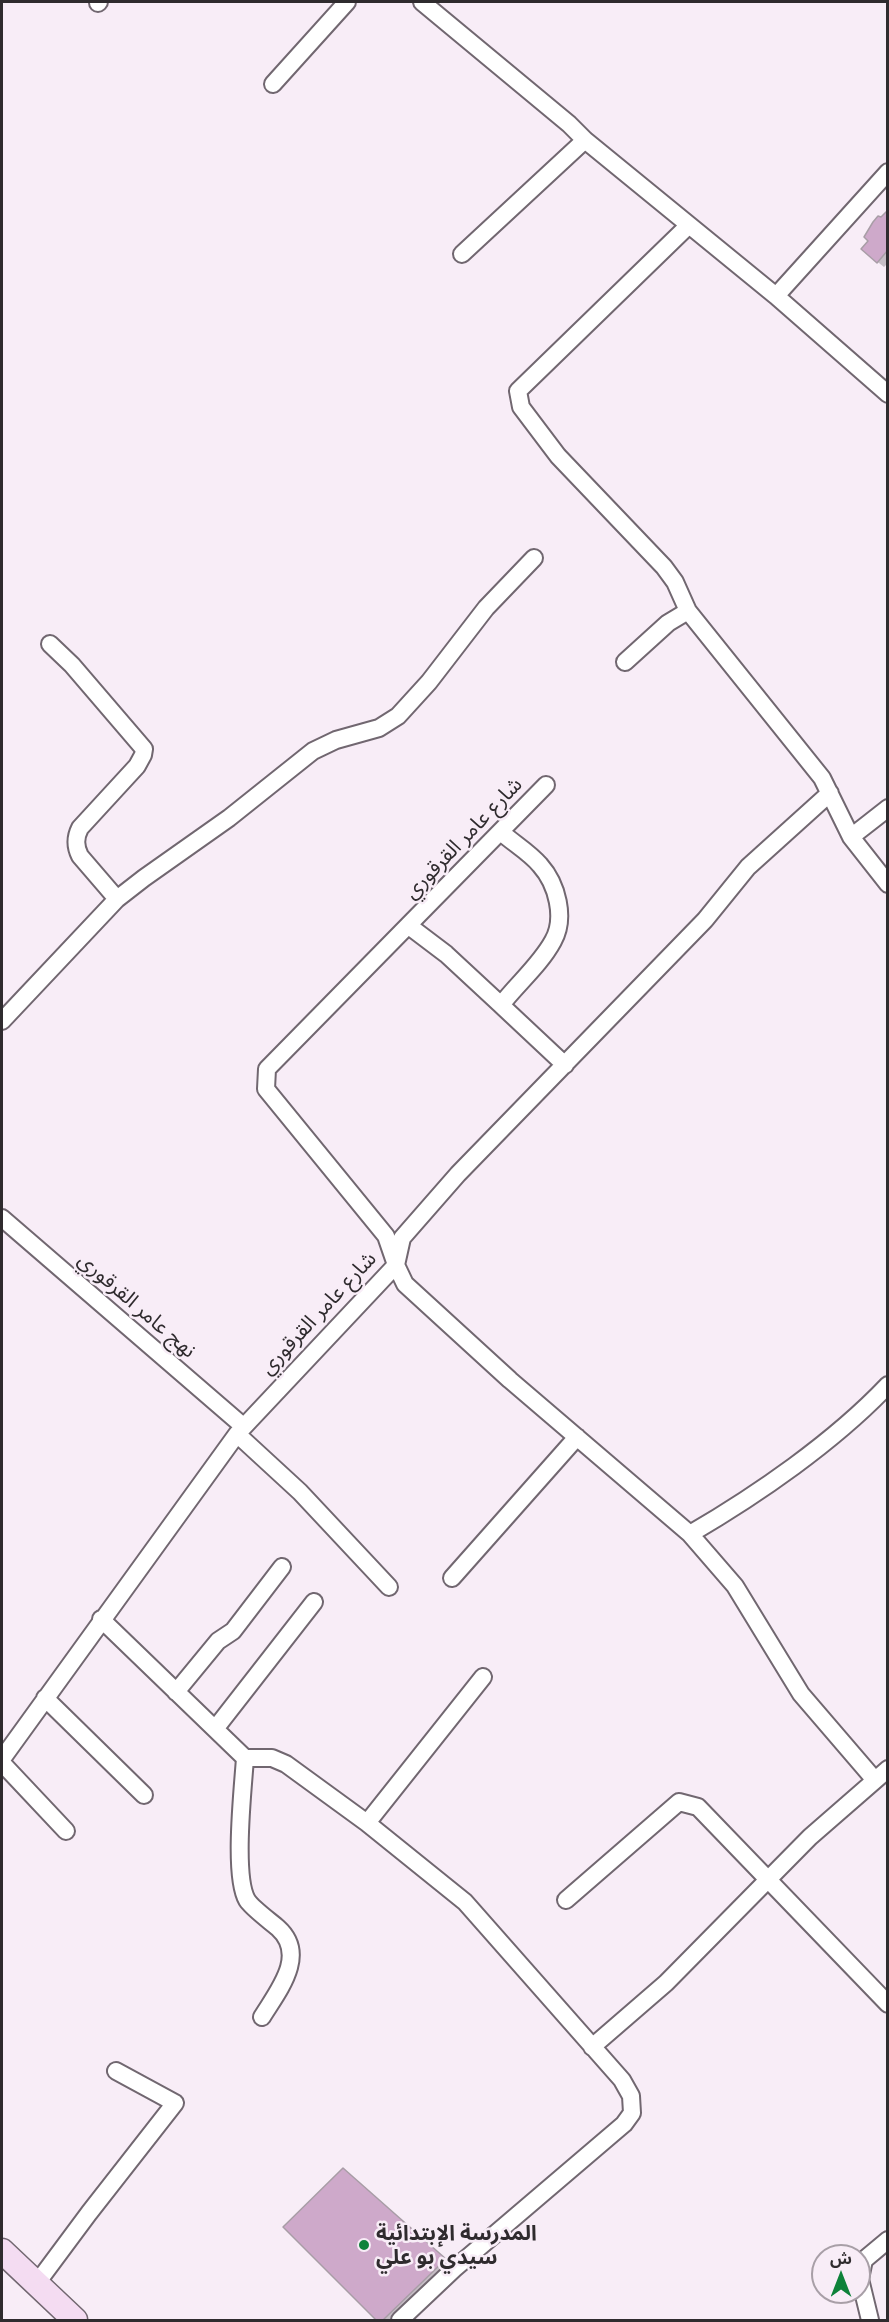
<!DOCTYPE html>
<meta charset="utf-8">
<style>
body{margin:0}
#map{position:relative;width:889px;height:2322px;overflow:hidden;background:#f8edf7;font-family:Lato,"Noto Sans Arabic",sans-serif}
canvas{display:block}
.frame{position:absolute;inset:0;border:3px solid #2f2b2e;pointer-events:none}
.north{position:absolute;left:811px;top:2244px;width:60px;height:60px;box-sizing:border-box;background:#f8edf7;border:2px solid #a89fa7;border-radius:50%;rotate:0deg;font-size:16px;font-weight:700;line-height:24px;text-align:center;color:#2f2b2e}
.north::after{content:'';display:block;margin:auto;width:21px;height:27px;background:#0e823a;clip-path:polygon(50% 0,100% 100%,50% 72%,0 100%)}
</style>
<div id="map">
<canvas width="889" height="2322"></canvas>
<div class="frame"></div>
<div class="north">ش</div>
</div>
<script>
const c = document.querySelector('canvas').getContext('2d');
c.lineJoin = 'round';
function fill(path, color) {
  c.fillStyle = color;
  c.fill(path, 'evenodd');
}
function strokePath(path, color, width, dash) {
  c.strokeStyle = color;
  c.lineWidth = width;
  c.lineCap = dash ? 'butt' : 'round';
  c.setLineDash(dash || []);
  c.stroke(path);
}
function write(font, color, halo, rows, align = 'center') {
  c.font = font + ' Lato,"Noto Sans Arabic",sans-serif';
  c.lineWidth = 5;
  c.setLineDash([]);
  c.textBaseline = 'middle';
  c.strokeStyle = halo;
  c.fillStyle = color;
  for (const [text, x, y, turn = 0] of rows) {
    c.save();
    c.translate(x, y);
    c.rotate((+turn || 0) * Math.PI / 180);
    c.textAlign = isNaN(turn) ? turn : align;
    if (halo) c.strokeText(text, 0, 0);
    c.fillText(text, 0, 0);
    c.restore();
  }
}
const shadow = new Path2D(`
 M888,213V263L884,267L869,255L882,219Z
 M343,2170L453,2268L399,2320H378L285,2227Z`);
const building = new Path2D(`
 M888,210V250L877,263L861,249L868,241L864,237L873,222L878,216L881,217Z
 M343,2168L446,2259L383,2320H376L283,2227Z`);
const street = new Path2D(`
 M422,2L569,124L585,140L776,296L888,394
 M98,3L99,2
 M273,84L347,2
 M689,225L518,391L521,407L558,456L664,567L675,582L688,611L822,778L851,837L888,884
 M462,254L585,140
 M776,296L888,172
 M50,644L72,665L144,749L143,755L137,766L80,828C75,838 75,846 80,856L117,899
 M625,662L668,623L688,611
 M830,793L748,867L705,920L458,1174L402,1238L396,1265L405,1284L510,1380L690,1534C757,1495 834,1442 888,1385
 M501,832C513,843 529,852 540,865C557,884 566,918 553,941C540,965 517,984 501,1005L565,1065
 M851,837L888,808
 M409,926L446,954L501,1005
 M2,1021L117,899L144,878L229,818L313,751L336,740L379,728L398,716L429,682L486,608L534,558
 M2,1218L243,1426
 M237,1434L300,1492L389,1587
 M690,1534L735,1586L801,1694L874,1779
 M452,1578L577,1437
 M101,1619L245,1758H272L286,1764L367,1823L465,1902L622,2080L631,2096L632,2113L624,2124L454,2269L400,2320
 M176,1692L218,1641L233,1631L282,1567
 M45,1698L144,1795
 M215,1729L314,1602
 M245,1758C243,1788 233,1876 247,1900C252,1908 270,1921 278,1928C308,1955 278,1991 262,2017
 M2,1759L237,1434L396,1265L386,1236L266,1089L267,1069L546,785
 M2,1763L66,1831
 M367,1823L483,1677
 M566,1900L679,1802L698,1807L888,2004
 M592,2047L666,1983L810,1837L888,1769
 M37,2283L89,2213L175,2103L116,2071
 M870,2320L860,2279L864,2260L888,2240`);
const secondary = new Path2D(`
 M2,2251L75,2320`);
const markers = [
 [364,2245,6,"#0e823a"]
];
const streetNames = [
 ["شارع عامر القرقوري",463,838,-46],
 ["نهج عامر القرقوري",137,1305,41],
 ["شارع عامر القرقوري",318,1313,-47]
];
const poiNames = [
 ["المدرسة الإبتدائية",376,2233],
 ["سيدي بو علي",376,2257]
];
fill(shadow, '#0003');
fill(building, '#cea9ca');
strokePath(building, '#a89da6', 1.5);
strokePath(street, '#716770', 20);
strokePath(secondary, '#716770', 27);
strokePath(street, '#fff', 16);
strokePath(secondary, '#f4dcf2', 24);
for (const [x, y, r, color] of markers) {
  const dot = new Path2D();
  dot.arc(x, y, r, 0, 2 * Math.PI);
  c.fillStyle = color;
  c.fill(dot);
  strokePath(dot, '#f8edf7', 2);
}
write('21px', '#2f2b2e', '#f8edf7', streetNames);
write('bold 21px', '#2f2b2e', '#f8edf7', poiNames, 'left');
</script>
